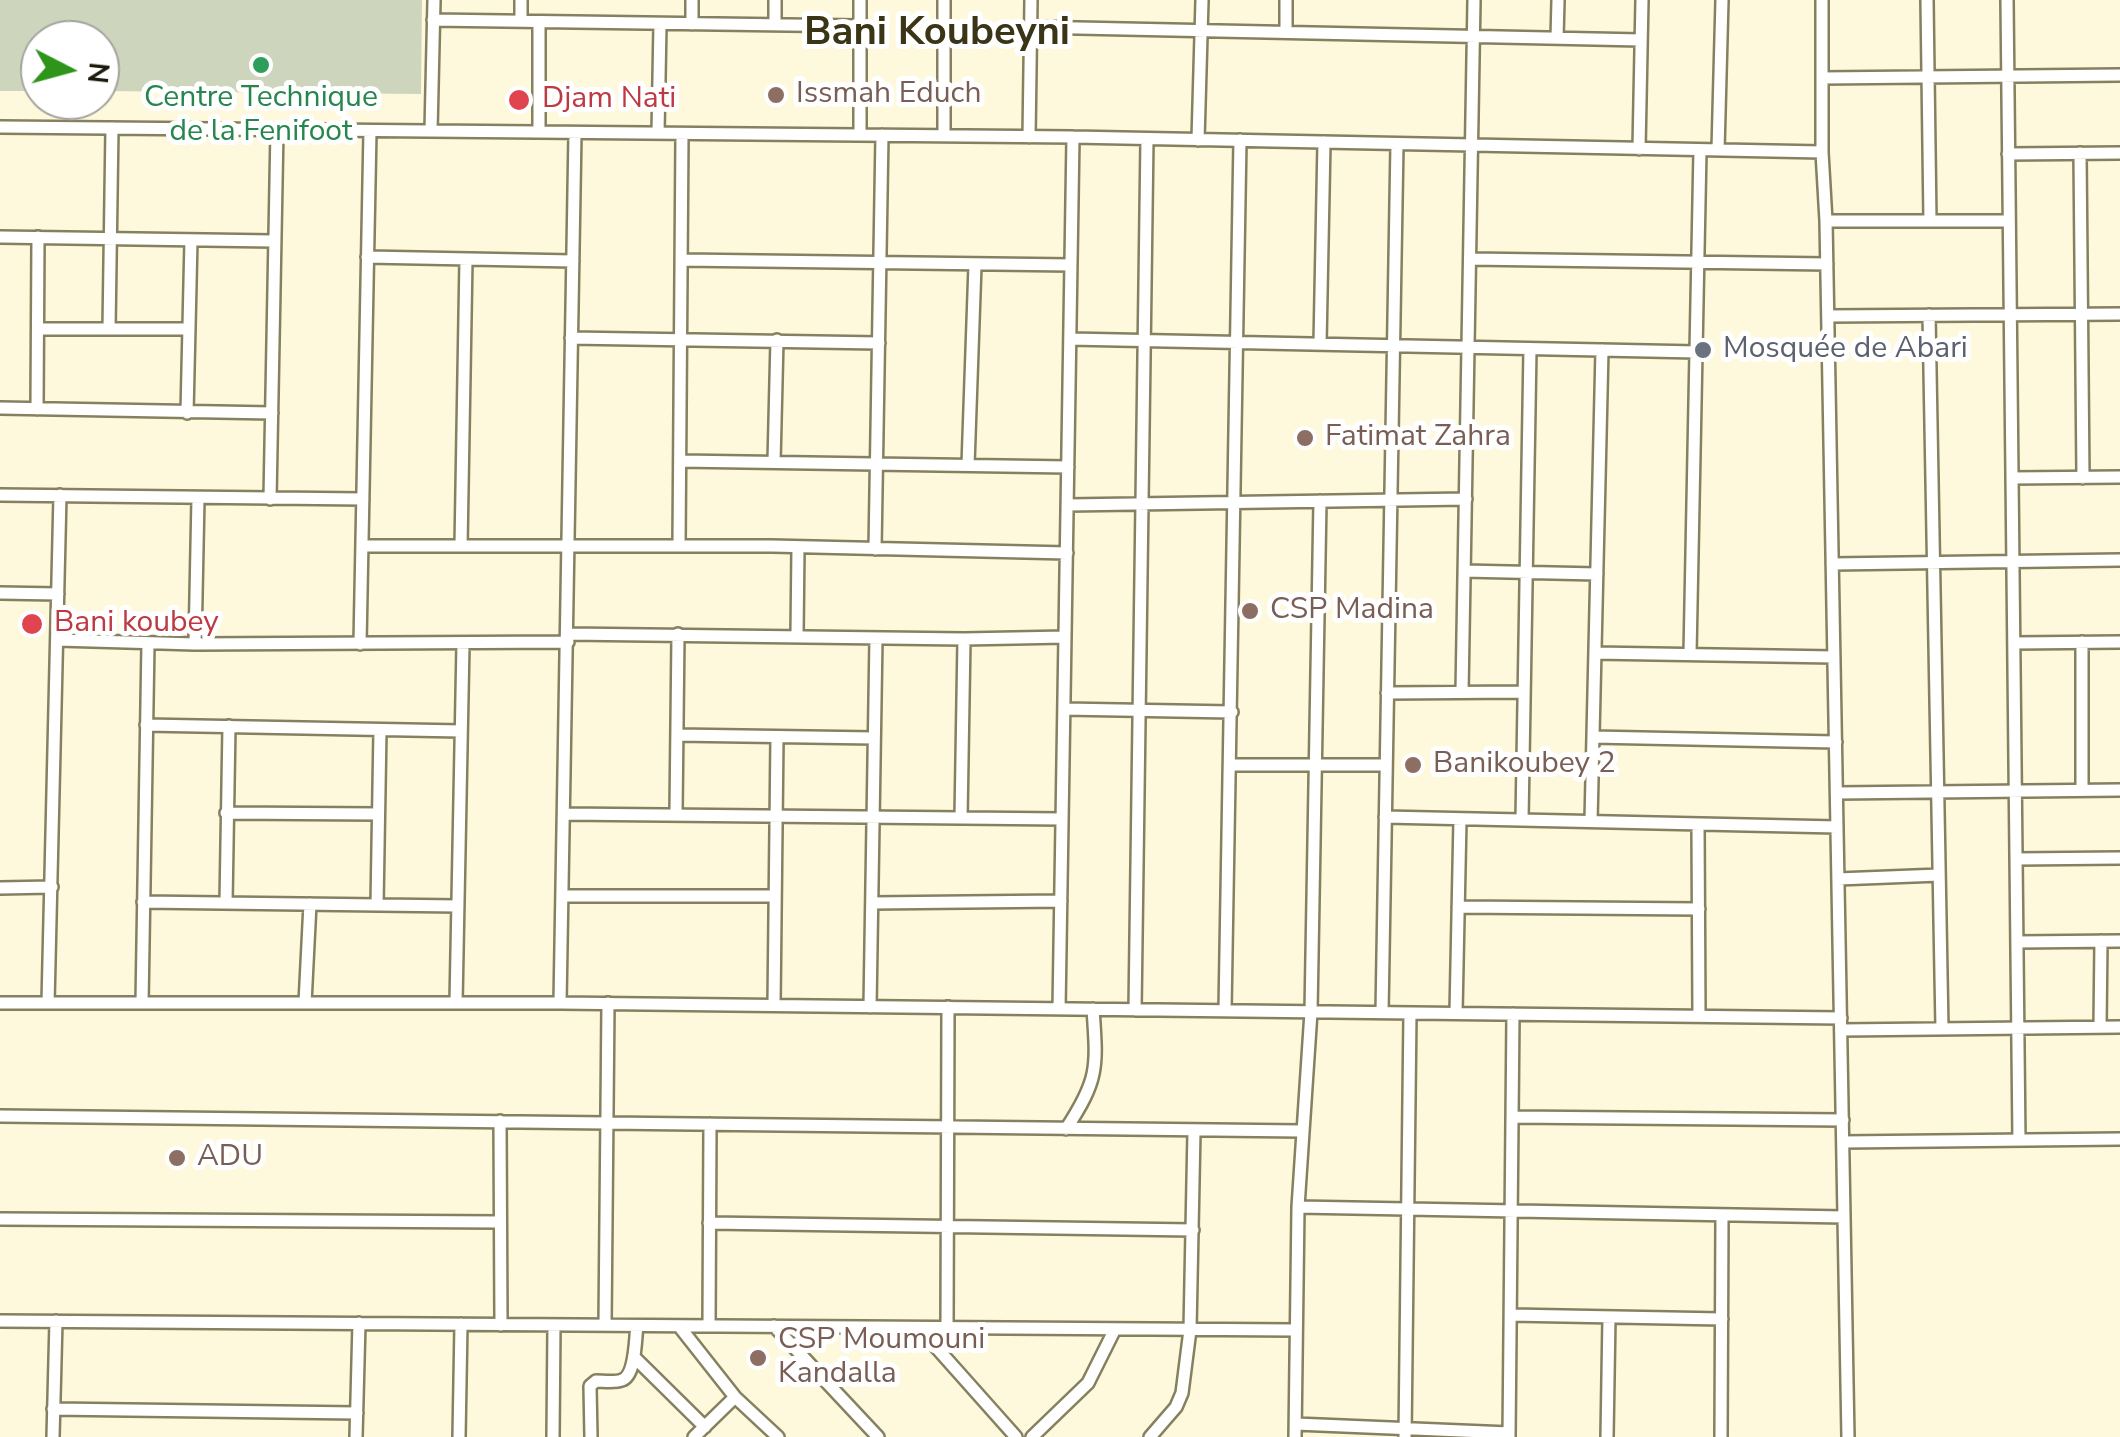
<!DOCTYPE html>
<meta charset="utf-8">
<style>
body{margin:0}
#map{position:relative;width:2120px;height:1437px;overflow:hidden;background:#fef9dc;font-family:"Nunito Sans",sans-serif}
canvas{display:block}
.north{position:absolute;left:20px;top:20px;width:100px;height:100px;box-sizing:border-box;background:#fff;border:2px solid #a4a39e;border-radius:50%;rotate:96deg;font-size:28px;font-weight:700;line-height:40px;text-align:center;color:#1c1a0d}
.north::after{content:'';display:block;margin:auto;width:35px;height:45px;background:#2e951a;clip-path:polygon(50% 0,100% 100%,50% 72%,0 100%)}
</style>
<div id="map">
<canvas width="2120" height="1437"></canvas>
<div class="north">N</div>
</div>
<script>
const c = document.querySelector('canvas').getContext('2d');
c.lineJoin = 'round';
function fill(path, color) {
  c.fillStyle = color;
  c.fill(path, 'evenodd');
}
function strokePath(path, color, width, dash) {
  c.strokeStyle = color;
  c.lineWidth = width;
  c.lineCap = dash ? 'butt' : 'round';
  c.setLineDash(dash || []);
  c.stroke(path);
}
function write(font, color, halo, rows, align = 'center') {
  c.font = font + ' "Nunito Sans",sans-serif';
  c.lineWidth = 10;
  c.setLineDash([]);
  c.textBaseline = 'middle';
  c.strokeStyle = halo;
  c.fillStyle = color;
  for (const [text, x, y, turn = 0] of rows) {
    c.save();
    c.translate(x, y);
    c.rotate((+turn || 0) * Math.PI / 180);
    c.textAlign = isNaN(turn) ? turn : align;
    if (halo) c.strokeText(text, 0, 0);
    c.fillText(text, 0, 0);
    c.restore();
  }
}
const green = new Path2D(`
 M0,0H422L421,94L100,91V40H40V91H0Z`);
const street = new Path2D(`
 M521,0V21
 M860,0V135
 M1822,0V152L1826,221L1848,1437
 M1927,0L1930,221
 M2007,0L2019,1140
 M433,20L859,26
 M539,22V132
 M692,24V0
 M775,24V0
 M1031,27L1641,40
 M1286,32V0
 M1557,38L1558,0
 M1823,78L2120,75
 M0,127L1073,137L1822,152
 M431,131L434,0
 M658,133L660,24
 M944,136V0
 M1029,137L1031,0
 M1198,140L1202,0
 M1639,149L1642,0
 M1718,150L1722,0
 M2080,153L2083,478
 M2008,154L2120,153
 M1826,221H2009
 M0,237L273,241
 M367,257L573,261
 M1470,259L1827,264
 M682,260L1071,265
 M1929,315L1942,1029
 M1828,316L2120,314
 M38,329H189
 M109,329L112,128
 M571,338L879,343
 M1070,339L1697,352
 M1320,344L1324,142
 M0,408L272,413
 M37,409L38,237
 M187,413L191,240
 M680,461L1068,467
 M774,462L777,340
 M968,465L975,265
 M2012,478L2120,477
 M0,495L363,499
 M270,499L277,130
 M1068,505L1466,499
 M362,546H772L1067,553
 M461,546L466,259
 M679,546L682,134
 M875,549L882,135
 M1832,564L2120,560
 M1464,571L1597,574
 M0,593L58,594
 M568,634L964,639L1065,637
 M797,635L798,547
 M58,640L195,644L568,642
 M2014,643L2120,642
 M195,644L198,498
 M360,644L370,131
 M1595,653L1834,657
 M1690,654L1700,150
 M1462,692L1474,0
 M1387,693L1524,692
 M1064,709L1232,712
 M146,725L461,731
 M677,735L874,738
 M1593,737L1836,742
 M1231,765H1386
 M2082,790V642
 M1837,793L2120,790
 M226,813L378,814
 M676,813L678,634
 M564,814L1062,819
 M1385,817L1837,827
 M961,818L964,639
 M1522,820L1530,349
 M1591,821L1602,350
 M1698,825L1699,1016
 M2016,859L2120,858
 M1838,879L1939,875
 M0,888L52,887
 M563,896H774
 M143,902L458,906
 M226,903L229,726
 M872,903L1061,901
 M377,905L380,730
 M1458,907L1699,909
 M2017,942L2120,941
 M0,1003H560L1841,1018
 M48,1003L60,495
 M142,1003L148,643
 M305,1003L310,904
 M456,1003L463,644
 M560,1003L575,133
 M774,1005L777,737
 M870,1007L876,638
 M1059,1009L1073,137
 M1135,1010L1147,139
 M1225,1010L1240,140
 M1382,1012L1397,144
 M1456,1013L1460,819
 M2100,1027L2101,941
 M1841,1030L2120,1027
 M0,1116L1301,1131
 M1513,1117L1843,1120
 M500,1121L501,1325
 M1066,1129C1099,1079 1097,1067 1093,1009
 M1843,1142L2120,1139
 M1298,1207L1844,1217
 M0,1219L500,1222
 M709,1223L1193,1230
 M1511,1315L1722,1319
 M0,1321L1295,1330
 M605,1325L608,1003
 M679,1326L735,1397L778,1437
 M709,1326L710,1124
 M774,1326L878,1437
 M919,1328L1016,1437
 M947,1328L948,1007
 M634,1357L705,1427
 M53,1409L357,1413
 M1296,1424L1509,1433
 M53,1437L56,1321
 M356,1437L359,1323
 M459,1437L461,1324
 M553,1437L554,1325
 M591,1437L590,1386L596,1381C603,1381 615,1383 622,1380C636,1375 635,1339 637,1326
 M694,1437L735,1397
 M1032,1437L1088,1383L1115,1329
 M1150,1437L1176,1407L1182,1393L1190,1330L1194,1131
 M1295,1437L1298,1207L1311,1012L1320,501
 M1405,1437L1410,1013
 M1509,1437L1513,1014
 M1607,1437L1609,1317
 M1721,1437L1722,1215`);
const markers = [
 [261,65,10,"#2e9e5b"],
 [776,95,10,"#8d6e63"],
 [519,100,12,"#e0444e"],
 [1703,350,10,"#6b7280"],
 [1305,438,10,"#8d6e63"],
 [1250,611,10,"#8d6e63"],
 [32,624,12,"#e0444e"],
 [1413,765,10,"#8d6e63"],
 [177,1158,10,"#8d6e63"],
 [758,1358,10,"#8d6e63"]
];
const educationNames = [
 ["Issmah Educh",796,95],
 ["Fatimat Zahra",1325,438],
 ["CSP Madina",1270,611],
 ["Banikoubey 2",1433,765],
 ["ADU",197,1158],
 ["CSP Moumouni",778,1341],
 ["Kandalla",778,1375]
];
const leisureNames = [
 ["Centre Technique",261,99],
 ["de la Fenifoot",261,133]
];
const healthNames = [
 ["Djam Nati",542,100],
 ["Bani koubey",54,624]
];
const worshipNames = [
 ["Mosquée de Abari",1723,350]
];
const districtNames = [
 ["Bani Koubeyni",937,34]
];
fill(green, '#cdd6bc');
strokePath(street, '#85805f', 16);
strokePath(street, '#fff', 11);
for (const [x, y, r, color] of markers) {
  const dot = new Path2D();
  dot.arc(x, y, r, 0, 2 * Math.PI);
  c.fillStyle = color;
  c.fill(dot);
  strokePath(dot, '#fff', 4);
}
write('30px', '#785e54', '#fff', educationNames, 'left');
write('30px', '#27864d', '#fff', leisureNames);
write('30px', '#be3a42', '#fff', healthNames, 'left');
write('30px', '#5b616d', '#fff', worshipNames, 'left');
write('bold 40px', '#3b3517', '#fff', districtNames);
</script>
